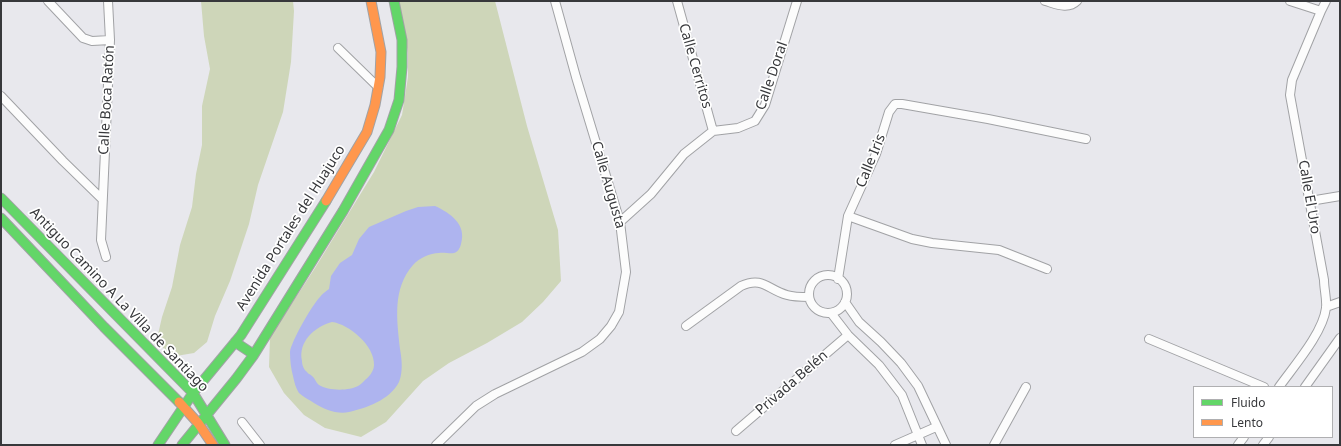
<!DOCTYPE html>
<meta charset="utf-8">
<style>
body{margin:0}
#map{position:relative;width:1341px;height:446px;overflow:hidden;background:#e8e8ed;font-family:"Noto Sans",sans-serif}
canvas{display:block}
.frame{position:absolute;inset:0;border:2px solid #37383b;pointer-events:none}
.legend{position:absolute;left:1193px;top:386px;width:140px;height:52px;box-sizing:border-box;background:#fff;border:1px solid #afafb1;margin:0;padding:5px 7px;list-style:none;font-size:12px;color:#37383b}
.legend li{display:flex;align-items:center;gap:8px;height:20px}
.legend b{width:20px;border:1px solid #afafb1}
</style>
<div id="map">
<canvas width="1341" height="446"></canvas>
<div class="frame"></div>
<ul class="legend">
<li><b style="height:5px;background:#63d668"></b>Fluido</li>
<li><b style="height:5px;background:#ff974d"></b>Lento</li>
</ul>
</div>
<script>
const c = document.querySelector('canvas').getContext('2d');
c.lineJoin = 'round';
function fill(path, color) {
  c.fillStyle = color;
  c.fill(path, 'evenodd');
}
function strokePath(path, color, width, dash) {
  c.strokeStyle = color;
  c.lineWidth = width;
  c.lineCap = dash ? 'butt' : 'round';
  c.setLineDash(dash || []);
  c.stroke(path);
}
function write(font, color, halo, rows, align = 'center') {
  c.font = font + ' "Noto Sans",sans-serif';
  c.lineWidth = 3.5;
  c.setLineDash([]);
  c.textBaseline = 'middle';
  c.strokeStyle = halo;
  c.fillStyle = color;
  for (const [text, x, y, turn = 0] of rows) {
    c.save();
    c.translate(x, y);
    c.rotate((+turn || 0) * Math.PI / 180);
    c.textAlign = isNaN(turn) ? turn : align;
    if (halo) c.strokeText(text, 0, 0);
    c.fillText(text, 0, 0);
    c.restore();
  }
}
const green = new Path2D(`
 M201,1H293L294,11L291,62L283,112L258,185L249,224L230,281L215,316L207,342L194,353L170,357L157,339L162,317L172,287L180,245L192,207L196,174L202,145V106L210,69L204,36Z
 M399,1H495L527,126L558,230L561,281L543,302L522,322L487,343L449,363L423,381L386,422L361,437L325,428L304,415L284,393L269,367L270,337L315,268L374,172L402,115L408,77V53Z`);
const water = new Path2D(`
 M435,206C450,213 467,224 461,244C460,248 458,252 454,253C450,254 444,252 439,253C430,253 419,258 413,265C392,289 397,320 400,349C402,360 403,372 399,382C390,400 366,408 349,412C338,415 323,409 314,403C310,400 303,397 299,393C296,389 294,381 293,376C291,369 290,360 290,352C291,342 312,305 320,297C322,294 326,291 329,289L331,276L340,263L352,255L359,239L369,227L406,211L418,207ZM332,322C349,324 375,346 374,365C374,371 369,377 365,380C363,382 360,385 358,386C349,391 328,391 319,385C316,383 315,378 312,376C310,374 308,374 307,372C304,370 302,365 302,361C298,342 314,327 332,322Z`);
const street = new Path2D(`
 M48,1L83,38L92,41L110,40
 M677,1L713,131
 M1045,1C1056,4 1068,10 1077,1
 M1290,1L1321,11
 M338,48L378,87
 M1,96L63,161L102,199
 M1310,201L1340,196
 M848,216L912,239L932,243L999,250L1047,269
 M620,222L651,194L684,154L713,131L738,128L755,121L765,105L797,1
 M106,257L101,240L110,40L108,1
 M809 294a19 19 0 1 1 38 0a19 19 0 1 1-38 0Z
 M838,279L848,216L876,154L889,112L895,104H902L988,119L1086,139
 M845,302L859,322L881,342L901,363L918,386L946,445
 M1326,307L1340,302
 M831,313L848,335L879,365L902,395L922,445
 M686,326L741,286C763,276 768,290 787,295C794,297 802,297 809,297
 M1149,339L1264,387
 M1279,387C1294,366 1323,333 1326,308C1327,299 1324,289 1324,280L1290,95L1292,80L1321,11L1326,1
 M1305,387L1340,338
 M242,422L260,445
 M736,431L848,335
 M436,445L476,406L495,394L582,352L600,339L611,326L619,312L626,272L620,222L576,77L555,1
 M895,445L936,427
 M994,445L1026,387
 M1238,445L1244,437
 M1263,445L1269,437`);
const fast = new Path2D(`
 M1,198L193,393L225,445
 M1,218L104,327L179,402
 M235,342L253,354
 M158,445L193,393L241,335L326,201
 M182,445L236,379L253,356L343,211L389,130L399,100L402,67V40L394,1`);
const slow = new Path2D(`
 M326,201L367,132L375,105L380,77L381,52L371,1
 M179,402L198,423L213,445`);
const streetNames = [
 ["Calle Cerritos",695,66,74],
 ["Calle Doral",772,76,-71],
 ["Calle Boca Ratón",107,100,-87],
 ["Calle Iris",871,161,-68],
 ["Calle Augusta",608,185,74],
 ["Calle El Uro",1309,197,80],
 ["Avenida Portales del Huajuco",291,228,-58],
 ["Antiguo Camino A La Villa de Santiago",119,300,46],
 ["Privada Belén",792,383,-41]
];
fill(green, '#ced6b9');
fill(water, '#aeb4ef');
strokePath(street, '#a1a2a5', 10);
strokePath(fast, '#a1a2a5', 11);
strokePath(slow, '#a1a2a5', 11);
strokePath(street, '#fcfcfc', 8);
strokePath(fast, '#63d668', 9);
strokePath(slow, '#ff974d', 9);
write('14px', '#37383b', '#fff', streetNames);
</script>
